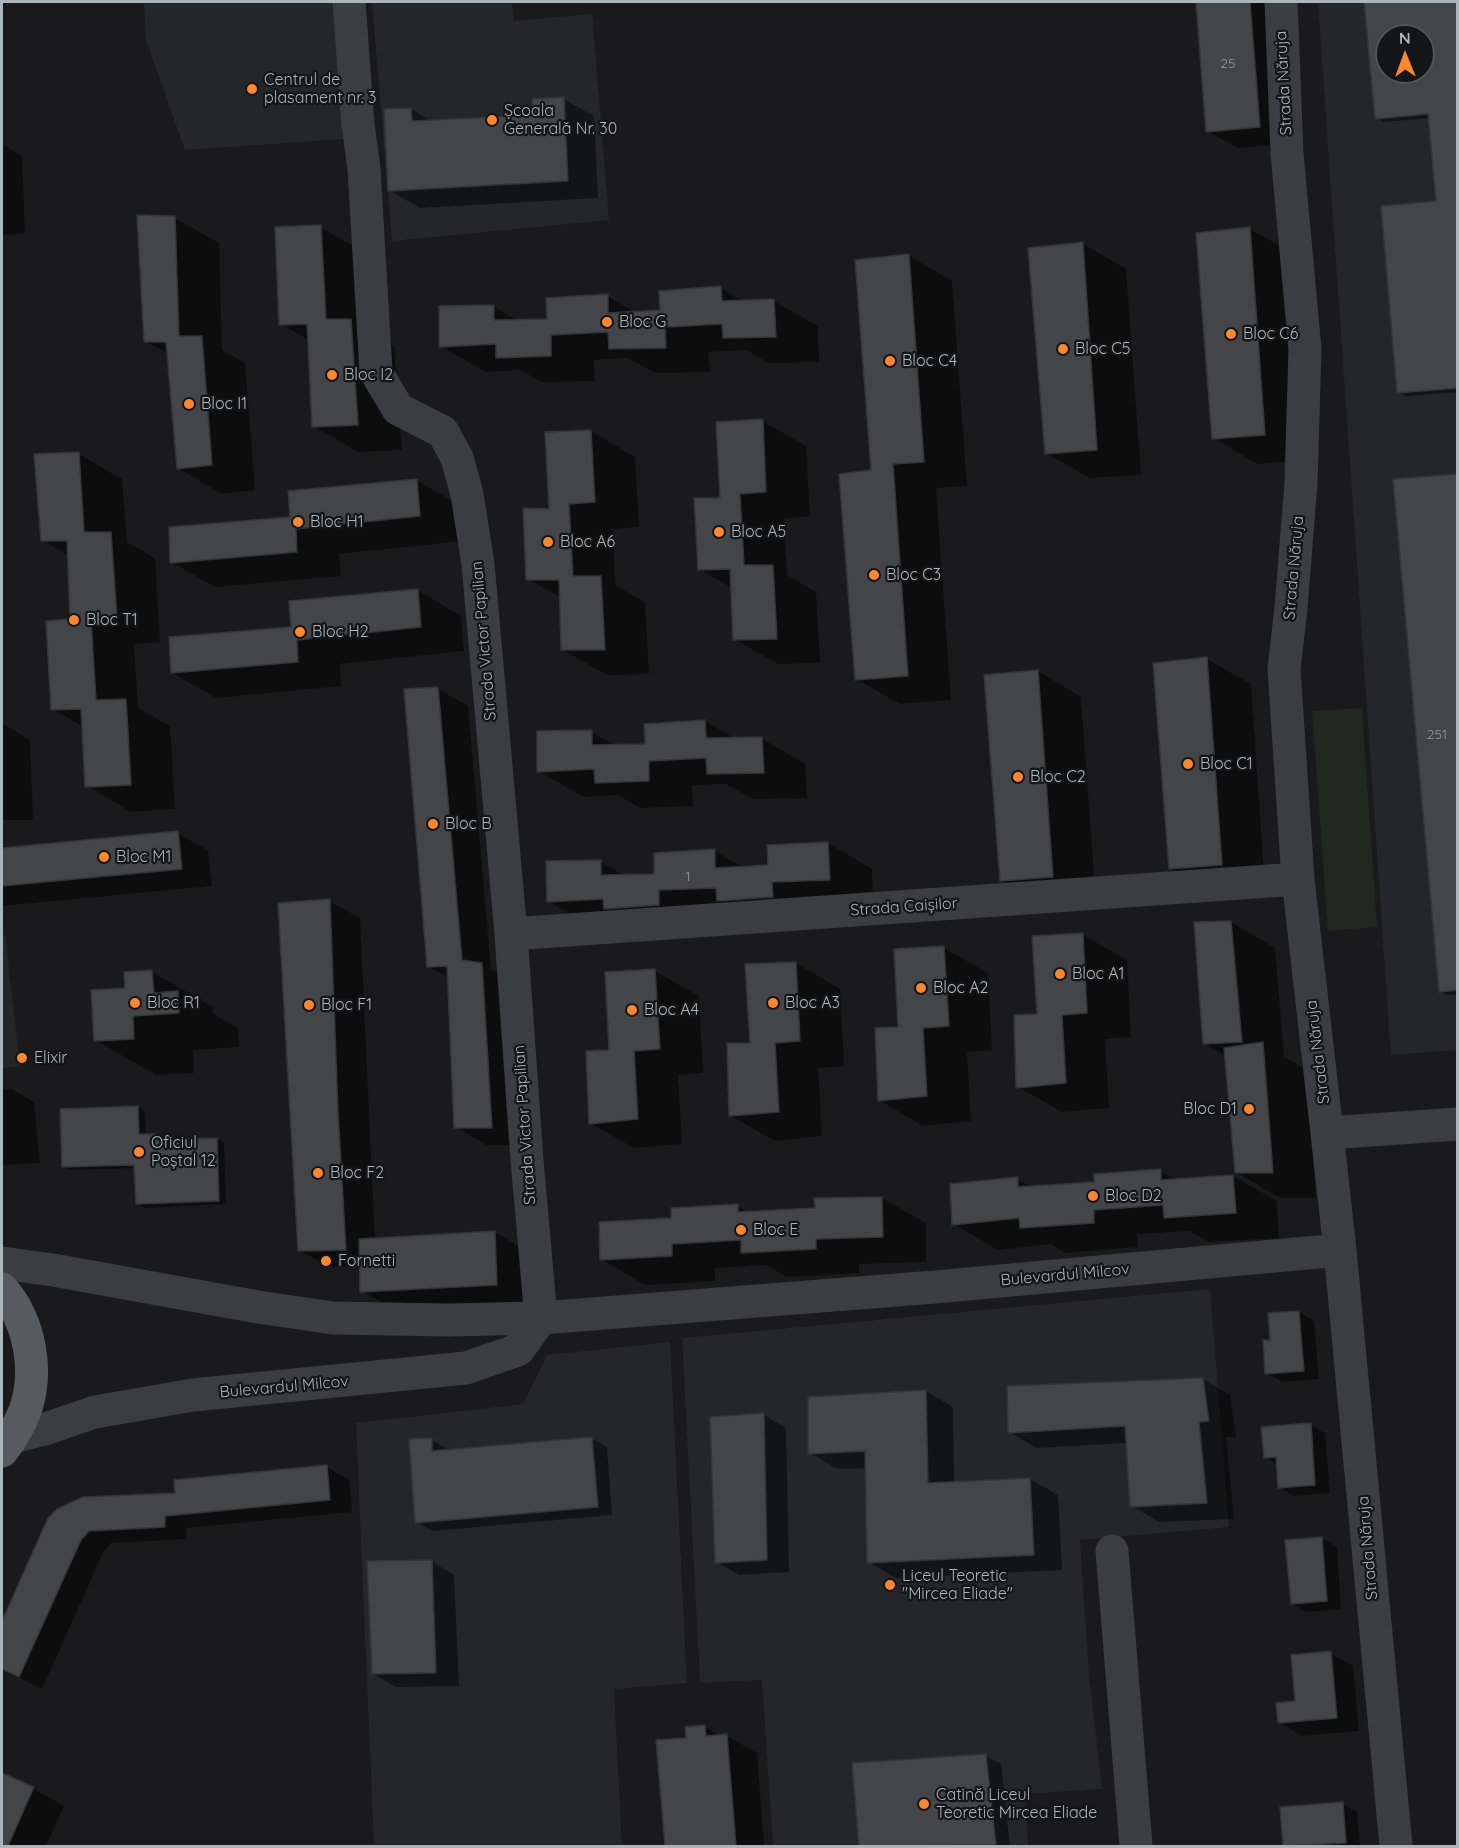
<!DOCTYPE html>
<meta charset="utf-8">
<style>
body{margin:0}
#map{position:relative;width:1459px;height:1848px;overflow:hidden;background:#1a1a1c;font-family:Quicksand,sans-serif}
canvas{display:block}
.frame{position:absolute;inset:0;border:3px solid #abb5bc;pointer-events:none}
.north{position:absolute;left:1375px;top:24px;width:60px;height:60px;box-sizing:border-box;background:#141517;border:2px solid #505559;border-radius:50%;rotate:359deg;font-size:16px;font-weight:700;line-height:24px;text-align:center;color:#abb5bc}
.north::after{content:'';display:block;margin:auto;width:21px;height:27px;background:#fd8631;clip-path:polygon(50% 0,100% 100%,50% 72%,0 100%)}
</style>
<div id="map">
<canvas width="1459" height="1848"></canvas>
<div class="frame"></div>
<div class="north">N</div>
</div>
<script>
const c = document.querySelector('canvas').getContext('2d');
c.lineJoin = 'round';
function fill(path, color) {
  c.fillStyle = color;
  c.fill(path, 'evenodd');
}
function strokePath(path, color, width, dash) {
  c.strokeStyle = color;
  c.lineWidth = width;
  c.lineCap = dash ? 'butt' : 'round';
  c.setLineDash(dash || []);
  c.stroke(path);
}
function write(font, color, halo, rows, align = 'center') {
  c.font = font + ' Quicksand,sans-serif';
  c.lineWidth = 4.5;
  c.setLineDash([]);
  c.textBaseline = 'middle';
  c.strokeStyle = halo;
  c.fillStyle = color;
  for (const [text, x, y, turn = 0] of rows) {
    c.save();
    c.translate(x, y);
    c.rotate((+turn || 0) * Math.PI / 180);
    c.textAlign = isNaN(turn) ? turn : align;
    if (halo) c.strokeText(text, 0, 0);
    c.fillText(text, 0, 0);
    c.restore();
  }
}
const built = new Path2D(`
 M144,2H333L345,139L185,150L146,40Z
 M372,2H512L514,21L592,14L609,220L392,241Z
 M1318,2H1457V1050L1391,1055ZM1387,36H1423V72H1387Z
 M2,935H5L20,1066L2,1068Z
 M1210,1289L1229,1527L1080,1540L1089,1674L1102,1789L1024,1794L1028,1846H773L762,1680L700,1683L682,1338Z
 M670,1342L687,1683L614,1689L622,1846H374L356,1423L523,1404L547,1355Z`);
const green = new Path2D(`
 M1362,708L1377,927L1328,931L1312,711Z`);
const shadow = new Path2D(`
 M1197,2H1278L1289,144L1238,148L1207,131Z
 M1366,2H1458V392L1406,396L1399,392L1438,202L1430,118L1384,122L1377,118ZM1387,36H1423V72H1387Z
 M563,99L594,116L598,198L420,208L389,190L411,109L433,122L535,116Z
 M2,144L22,156L25,234L2,235Z
 M175,218L219,243L222,350L245,363L255,490L222,494L178,468L168,354L145,341Z
 M320,227L364,252L368,331L394,346L402,450L358,452L314,426L310,341L281,324Z
 M1250,229L1294,254L1308,460L1257,464L1214,438Z
 M1082,243L1126,269L1141,475L1090,478L1046,453Z
 M908,255L952,281L967,486L936,488L951,700L900,704L856,679L873,472Z
 M721,288L744,302L774,301L818,326L819,362L768,363L747,350L708,352L710,372L655,373L628,358L594,360L595,381L542,382L520,370L485,372L441,346L493,306L518,321L548,320L607,296L636,313L662,312Z
 M762,421L806,446L810,516L784,519L787,575L816,592L820,663L778,664L734,639L732,588L699,569L721,500Z
 M591,431L635,457L639,527L613,529L615,585L645,602L649,674L607,675L563,650L561,598L528,579L550,511Z
 M79,454L122,479L127,542L155,558L160,642L134,644L138,708L170,726L175,809L131,812L87,786L84,727L52,709L72,621L69,556L42,540Z
 M1458,475V994L1447,995L1440,991Z
 M416,480L460,505L463,541L339,554L341,576L215,587L171,562L291,518Z
 M417,590L461,616L464,651L340,664L341,686L216,698L172,673L292,628Z
 M1207,659L1251,684L1265,889L1214,893L1170,868Z
 M1038,671L1081,697L1096,902L1045,906L1001,880Z
 M438,689L468,706L491,969L512,982L522,1145H486L456,1127L449,978L428,966Z
 M705,721L736,739L761,738L805,764L807,798L753,799L726,784L692,785L693,806L640,808L618,795L583,797L539,771L591,732L616,746H646Z
 M2,723L30,740L33,820H2Z
 M177,833L208,850L212,886L2,906V850Z
 M828,843L872,869L873,904L592,927L548,901L601,862L625,876L656,875L715,851L744,868L769,866L768,847Z
 M329,901L360,918L375,1240L495,1232L525,1250L527,1301L392,1308L362,1291L361,1267H329L299,1250Z
 M1231,922L1275,948L1284,1057L1306,1069L1316,1198H1280L1236,1172L1226,1056L1204,1043Z
 M1083,935L1127,960L1131,1037L1105,1039L1109,1108L1062,1112L1018,1087L1039,1016Z
 M944,948L988,973L992,1050L967,1052L971,1121L923,1126L879,1100L900,1029Z
 M796,963L840,989L844,1066L818,1068L822,1136L775,1141L731,1116L752,1044Z
 M655,971L699,996L703,1073L678,1075L682,1144L634,1148L590,1123L611,1052Z
 M152,972L213,1007V1014L238,1028L239,1047L193,1050L194,1073L156,1075L95,1040L127,990Z
 M12,1089L34,1102L40,1163L2,1165V1090Z
 M138,1107L145,1111L146,1136L156,1135L163,1139V1141L217,1139L224,1143L226,1204L144,1208L137,1204L136,1168L70,1170L63,1166Z
 M1160,1171L1176,1180L1233,1176L1277,1201L1279,1238L1209,1242L1189,1231L1137,1234L1138,1247L1065,1253L1051,1244L998,1250L954,1224L1017,1179L1033,1188L1096,1183Z
 M882,1198L926,1223V1262L859,1264V1273L787,1277L766,1265L715,1268V1281L645,1285L601,1259L673,1220L737,1206L750,1213L816,1209Z
 M1299,1312L1314,1321L1319,1379L1282,1382L1267,1373L1272,1341Z
 M1202,1379L1230,1395L1236,1437H1226L1234,1519L1159,1522L1132,1506L1128,1443L1037,1448L1009,1432Z
 M926,1391L953,1407L954,1483L1030,1479L1058,1495L1062,1570L896,1578L869,1562L867,1468L838,1469L810,1453Z
 M764,1415L786,1428L789,1572L739,1575L716,1562Z
 M1310,1425L1325,1433L1330,1493L1294,1496L1279,1487L1277,1464L1265,1457Z
 M592,1439L607,1447L612,1515L432,1531L417,1522L432,1440L447,1449V1451Z
 M327,1467L349,1480L352,1512L186,1528L187,1539L111,1543L103,1553L42,1689L2,1670V1624L49,1519Z
 M1322,1538L1337,1547L1341,1609L1307,1612L1292,1603Z
 M431,1561L454,1575L459,1686L396,1687L373,1674Z
 M1330,1653L1353,1666L1359,1731L1302,1736L1279,1722L1297,1703Z
 M705,1727L721,1736H727L757,1753L764,1846H666L658,1742L688,1739Z
 M986,1756L1001,1764L1010,1846H860L854,1764Z
 M2,1775L34,1789L64,1806L46,1846H2Z
 M1342,1804L1357,1812L1360,1846H1285L1282,1808Z`);
const building = new Path2D(`
 M1196,2H1250L1260,127L1206,132Z
 M1364,2H1458V388L1397,393L1381,206L1436,201L1428,114L1375,119ZM1387,36H1423V72H1387Z
 M564,97L568,181L388,191L384,109L411,108L412,121L533,115L532,99Z
 M137,215L175,216L179,336H202L212,465L177,469L166,342H144Z
 M321,225L326,319H351L358,425L312,427L307,324L279,325L275,227Z
 M1250,227L1265,435L1212,439L1196,233Z
 M1083,242L1097,450L1045,454L1028,248Z
 M909,254L924,462L893,464L908,676L855,680L839,474L871,470L855,260Z
 M721,286L722,301L774,299L776,337L723,338L722,324L665,327L666,348L609,349L608,332L551,335V356L496,358V344L439,347V306L494,305V320L547,319L546,298L608,294V313L660,310L659,291Z
 M763,419L766,492L740,494L744,565H773L777,639L733,640L730,569L698,570L694,498H720L716,422Z
 M591,430L595,502L569,504L573,576H601L605,650H561L559,580H526L523,508L549,509L545,432Z
 M79,452L84,532H111L117,618L91,619L96,700L126,699L131,785L85,787L81,709L51,710L46,621L70,619L67,541H41L34,454Z
 M1458,474V990L1439,992L1393,479Z
 M417,479L420,516L296,529L297,552L170,563L169,527L290,517L288,491Z
 M418,589L421,627L297,640L298,662L171,673L169,637L291,627L289,601Z
 M1207,657L1222,865L1169,869L1153,663Z
 M1038,670L1053,877L1000,881L984,675Z
 M438,687L462,960L482,963L492,1128H454L447,966L427,967L404,689Z
 M705,720L706,738L762,737L764,773L707,774L706,758L649,761V781L595,783L594,769L537,772V731L592,730V745L645,744L644,724Z
 M178,831L182,869L2,886V848Z
 M828,842L830,880L772,882L773,897L717,901L716,888L659,890V905L604,909L603,899L547,902L546,861L601,860V875L654,874V853L715,849V868L768,865L767,845Z
 M330,899L338,1112L346,1250L298,1251L278,903Z
 M1231,921L1242,1042L1203,1044L1194,922Z
 M1083,933L1087,1013L1062,1015L1066,1083L1016,1088L1014,1015L1037,1014L1032,936Z
 M944,946L949,1026L923,1028L927,1096L878,1101L875,1028L898,1027L894,949Z
 M796,962L800,1041L775,1043L779,1112L729,1116L727,1043H750L745,964Z
 M655,969L660,1049L634,1051L638,1119L589,1124L586,1051L609,1050L605,972Z
 M152,970L154,993L178,991L179,1013L133,1016L134,1039L94,1041L91,990L125,988L124,972Z
 M1263,1042L1273,1173H1235L1224,1048Z
 M138,1106L139,1134H156V1140L217,1138L219,1201L136,1204L134,1165L62,1167L60,1109Z
 M1161,1169V1180L1233,1175L1236,1213L1164,1218L1163,1205L1094,1210V1223L1020,1228L1019,1218L952,1225L950,1184L1018,1177V1187L1094,1182V1174Z
 M882,1197L883,1237L816,1239V1249L741,1253V1240L672,1244V1256L600,1260L599,1222L671,1218V1208L738,1204V1212L815,1208L814,1198Z
 M495,1231L497,1285L360,1292L359,1239Z
 M1299,1311L1304,1371L1265,1374L1263,1340H1270L1268,1313Z
 M1203,1378L1209,1421L1199,1422L1207,1503L1130,1507L1125,1426L1008,1433L1007,1386Z
 M926,1390L928,1483L1030,1478L1034,1555L867,1563L865,1451L808,1454V1397Z
 M764,1413L767,1560L715,1563L710,1417Z
 M1311,1423L1315,1485L1278,1488L1276,1457L1264,1458L1261,1427Z
 M592,1437L598,1507L415,1523L409,1439L432,1438V1451Z
 M327,1465L330,1500L165,1516V1527L89,1531L81,1540L19,1677L2,1669V1621L48,1518L57,1509L83,1497L175,1493L174,1480Z
 M1322,1537L1327,1601L1291,1604L1285,1540Z
 M432,1560L436,1673L372,1674L367,1561Z
 M1331,1651L1337,1718L1278,1723L1276,1703L1295,1701L1291,1655Z
 M705,1725L706,1736L727,1734L736,1846H665L656,1740L686,1738L685,1727Z
 M986,1754L996,1845L859,1846L852,1763Z
 M2,1773L34,1787L8,1846H2Z
 M1343,1802L1346,1843L1283,1846L1280,1807Z`);
const minor = new Path2D(`
 M349,2L358,124L364,169L376,372L398,409L443,432L457,458L467,494L478,564L511,934L527,1160L541,1318
 M1281,2L1287,153L1305,349L1301,483L1291,608L1284,669L1298,879L1327,1133
 M511,934L1298,879
 M1340,1250L1396,1846
 M2,1263L53,1270L258,1307L333,1318L448,1320L541,1318L935,1287L1340,1250L1327,1133L1458,1124
 M12,1437L45,1429L95,1412L193,1395L466,1368L518,1350L541,1318
 M1112,1551L1136,1846`);
const major = new Path2D(`
 M2,1289C30,1321 39,1371 25,1411C19,1426 11,1439 2,1451`);
const markers = [
 [252,89,6,"#fd8631"],
 [492,120,6,"#fd8631"],
 [607,322,6,"#fd8631"],
 [1231,334,6,"#fd8631"],
 [1063,349,6,"#fd8631"],
 [890,361,6,"#fd8631"],
 [332,375,6,"#fd8631"],
 [189,404,6,"#fd8631"],
 [298,522,6,"#fd8631"],
 [719,532,6,"#fd8631"],
 [548,542,6,"#fd8631"],
 [874,575,6,"#fd8631"],
 [74,620,6,"#fd8631"],
 [300,632,6,"#fd8631"],
 [1188,764,6,"#fd8631"],
 [1018,777,6,"#fd8631"],
 [433,824,6,"#fd8631"],
 [104,857,6,"#fd8631"],
 [1060,974,6,"#fd8631"],
 [921,988,6,"#fd8631"],
 [135,1003,6,"#fd8631"],
 [773,1003,6,"#fd8631"],
 [309,1005,6,"#fd8631"],
 [632,1010,6,"#fd8631"],
 [22,1058,6,"#fd8631"],
 [1249,1109,6,"#fd8631"],
 [139,1152,6,"#fd8631"],
 [318,1173,6,"#fd8631"],
 [1093,1196,6,"#fd8631"],
 [741,1230,6,"#fd8631"],
 [326,1261,6,"#fd8631"],
 [890,1585,6,"#fd8631"],
 [924,1804,6,"#fd8631"]
];
const numberNames = [
 ["25",1228,64],
 ["251",1437,735],
 ["1",688,877]
];
const poiNames = [
 ["Centrul de",264,80],
 ["plasament nr. 3",264,98],
 ["Școala",504,111],
 ["Generală Nr. 30",504,129],
 ["Bloc G",619,322],
 ["Bloc C6",1243,334],
 ["Bloc C5",1075,349],
 ["Bloc C4",902,361],
 ["Bloc I2",344,375],
 ["Bloc I1",201,404],
 ["Bloc H1",310,522],
 ["Bloc A5",731,532],
 ["Bloc A6",560,542],
 ["Bloc C3",886,575],
 ["Bloc T1",86,620],
 ["Bloc H2",312,632],
 ["Bloc C1",1200,764],
 ["Bloc C2",1030,777],
 ["Bloc B",445,824],
 ["Bloc M1",116,857],
 ["Bloc A1",1072,974],
 ["Bloc A2",933,988],
 ["Bloc R1",147,1003],
 ["Bloc A3",785,1003],
 ["Bloc F1",321,1005],
 ["Bloc A4",644,1010],
 ["Elixir",34,1058],
 ["Bloc D1",1237,1109,"right"],
 ["Oficiul",151,1143],
 ["Poștal 12",151,1161],
 ["Bloc F2",330,1173],
 ["Bloc D2",1105,1196],
 ["Bloc E",753,1230],
 ["Fornetti",338,1261],
 ["Liceul Teoretic",902,1576],
 ["\"Mircea Eliade\"",902,1594],
 ["Catină Liceul",936,1795],
 ["Teoretic Mircea Eliade",936,1813]
];
const streetNames = [
 ["Strada Năruja",1284,83,-93],
 ["Strada Năruja",1294,568,-85],
 ["Strada Victor Papilian",484,641,-95],
 ["Strada Caișilor",904,907,-4],
 ["Strada Năruja",1318,1052,-97],
 ["Strada Victor Papilian",525,1125,-94],
 ["Bulevardul Milcov",1065,1275,-5],
 ["Bulevardul Milcov",284,1387,-5],
 ["Strada Năruja",1368,1548,-95]
];
fill(built, '#252629');
fill(green, '#20281f');
fill(shadow, '#0007');
fill(building, '#434549');
strokePath(building, '#333538', 1.5);
strokePath(minor, '#3a3d41', 33);
strokePath(major, '#565b61', 33);
for (const [x, y, r, color] of markers) {
  const dot = new Path2D();
  dot.arc(x, y, r, 0, 2 * Math.PI);
  c.fillStyle = color;
  c.fill(dot);
  strokePath(dot, '#141517', 2);
}
write('14px', '#91999f', null, numberNames);
write('16px', '#abb5bc', '#141517', poiNames, 'left');
write('16px', '#abb5bc', '#141517', streetNames);
</script>
